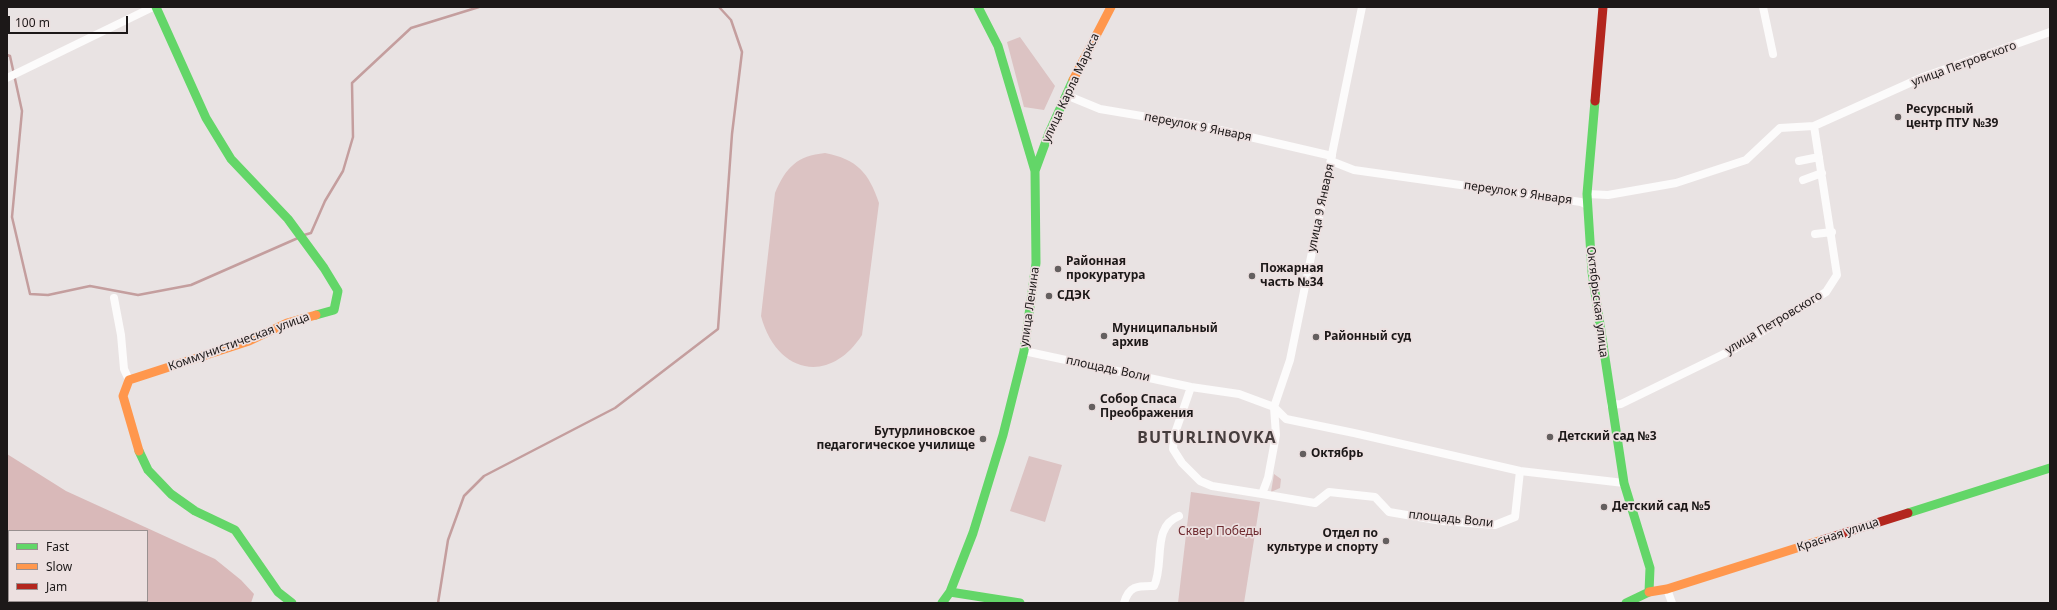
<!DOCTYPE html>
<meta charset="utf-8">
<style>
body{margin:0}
#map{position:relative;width:2057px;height:610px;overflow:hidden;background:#e9e3e3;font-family:"Noto Sans",sans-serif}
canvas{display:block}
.frame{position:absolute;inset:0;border:8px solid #1c1818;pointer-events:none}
.legend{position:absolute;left:8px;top:530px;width:140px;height:72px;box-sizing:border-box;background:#ece0e0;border:1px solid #999090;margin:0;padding:5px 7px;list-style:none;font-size:12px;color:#1c1818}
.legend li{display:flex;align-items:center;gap:8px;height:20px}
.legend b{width:20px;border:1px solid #999090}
.scale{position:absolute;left:8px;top:16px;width:120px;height:18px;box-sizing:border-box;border:2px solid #1c1818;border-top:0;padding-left:5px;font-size:12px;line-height:14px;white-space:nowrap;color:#1c1818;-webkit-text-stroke:3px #ece0e0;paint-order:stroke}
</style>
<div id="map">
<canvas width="2057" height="610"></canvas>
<div class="frame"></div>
<ul class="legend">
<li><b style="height:5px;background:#63d668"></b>Fast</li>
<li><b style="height:5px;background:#ff974d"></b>Slow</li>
<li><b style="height:5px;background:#b3261e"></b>Jam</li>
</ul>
<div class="scale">100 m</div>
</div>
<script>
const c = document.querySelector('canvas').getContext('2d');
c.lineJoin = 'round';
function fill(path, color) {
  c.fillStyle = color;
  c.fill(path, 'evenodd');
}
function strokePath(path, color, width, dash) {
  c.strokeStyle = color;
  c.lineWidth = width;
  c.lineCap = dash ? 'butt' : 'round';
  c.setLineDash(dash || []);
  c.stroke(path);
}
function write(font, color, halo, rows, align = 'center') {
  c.font = font + ' "Noto Sans",sans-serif';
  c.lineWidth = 3.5;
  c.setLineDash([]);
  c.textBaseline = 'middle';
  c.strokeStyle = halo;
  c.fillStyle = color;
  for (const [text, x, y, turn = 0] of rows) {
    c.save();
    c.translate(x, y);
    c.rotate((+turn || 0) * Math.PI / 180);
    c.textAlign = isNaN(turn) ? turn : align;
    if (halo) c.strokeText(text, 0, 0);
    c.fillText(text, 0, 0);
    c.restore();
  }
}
const green = new Path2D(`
 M1020,37L1055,86L1044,110L1024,107L1007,42Z
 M825,153C857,159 869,173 879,203L862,335C829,386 776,373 761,316L775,193C786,167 797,156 825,153Z
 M1029,456L1062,465L1045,522L1010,511Z
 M1274,474L1281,479L1280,488L1271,492Z
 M1191,492L1260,502L1244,603H1178Z`);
const forest = new Path2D(`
 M7,454L66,491L215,559L241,580L254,594L251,603H7ZM9,531H147V601H9Z`);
const stream = new Path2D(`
 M7,55L10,56L22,111L12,217L30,294L48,295L90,286L138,295L191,285L298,238
 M304,235L311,233L325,201L343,171L353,137L352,83L411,28L479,7
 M438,603L448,540L464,496L484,476L615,408L718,329L732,134L742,52L731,20L719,7`);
const street = new Path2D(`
 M1763,7L1773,54
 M7,78L153,7
 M1066,95L1100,109L1207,127L1332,156
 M1331,161L1354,170L1581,202L1587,205
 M1799,161L1819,157
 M1803,180L1822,173
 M1587,194L1608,195L1676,183L1746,160L1780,128L1814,126L1923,77L2050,32
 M1815,234L1832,232
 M114,298L121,335L124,369L129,380
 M1024,351L1191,387L1239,394L1274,407L1286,419L1354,433L1520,471L1624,483
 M1191,387L1174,436L1173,449L1182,463L1200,481L1212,486L1262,494L1268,478L1276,435L1274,407L1290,360L1362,7
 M1611,405L1621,404L1734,349L1826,292L1837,275L1814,126
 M1262,494L1315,503L1329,492L1375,497L1389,512L1442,521L1495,525L1515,517L1520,471
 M1667,589L1672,603
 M1124,603C1129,585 1138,586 1154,586C1165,564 1151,527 1179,516`);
const fast = new Path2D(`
 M156,7L206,118L231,159L288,219L324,268L338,291L334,310L316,315
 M978,7L998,46L1035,171
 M1595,101L1587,194L1592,272L1624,483L1650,568L1649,592L1626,603
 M139,451L148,470L171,494L195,511L235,530L278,592L292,603
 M1908,513L2050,468
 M950,592L1020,603
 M942,603L950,592L973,533L1003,435L1024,351L1036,263L1035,171L1049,133L1073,80`);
const slow = new Path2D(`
 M1073,80L1111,7
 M139,451L123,396L129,380L249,341L287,323L316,315
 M1649,592L1667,589L1822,540`);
const jam = new Path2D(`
 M1595,101L1603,7
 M1822,540L1908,513`);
const markers = [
 [1898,117,4,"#645f5f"],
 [1058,269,4,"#645f5f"],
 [1252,276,4,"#645f5f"],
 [1049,296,4,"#645f5f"],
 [1104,336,4,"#645f5f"],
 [1316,337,4,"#645f5f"],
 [1092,407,4,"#645f5f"],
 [1550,437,4,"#645f5f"],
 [983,439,4,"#645f5f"],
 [1303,454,4,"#645f5f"],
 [1604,507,4,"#645f5f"],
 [1386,541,4,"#645f5f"]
];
const streetNames = [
 ["улица Петровского",1964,64,-20],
 ["улица Карла Маркса",1071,88,-65],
 ["переулок 9 Января",1198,127,11],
 ["переулок 9 Января",1518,193,8],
 ["улица 9 Января",1321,208,-78],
 ["Октябрьская улица",1597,302,83],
 ["улица Ленина",1030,307,-82],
 ["улица Петровского",1774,323,-31],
 ["Коммунистическая улица",239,342,-20],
 ["площадь Воли",1108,369,12],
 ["площадь Воли",1451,519,6],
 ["Красная улица",1838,535,-18]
];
const poiNames = [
 ["Ресурсный",1906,110],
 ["центр ПТУ №39",1906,124],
 ["Районная",1066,262],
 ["прокуратура",1066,276],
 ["Пожарная",1260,269],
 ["часть №34",1260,283],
 ["СДЭК",1057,296],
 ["Муниципальный",1112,329],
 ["архив",1112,343],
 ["Районный суд",1324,337],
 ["Собор Спаса",1100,400],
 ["Преображения",1100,414],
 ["Бутурлиновское",975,432,"right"],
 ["педагогическое училище",975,446,"right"],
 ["Детский сад №3",1558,437],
 ["Октябрь",1311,454],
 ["Детский сад №5",1612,507],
 ["Отдел по",1378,534,"right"],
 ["культуре и спорту",1378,548,"right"]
];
const parkNames = [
 ["Сквер Победы",1220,532]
];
const districtNames = [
 ["BUTURLINOVKA",1207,438]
];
fill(green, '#dcc3c3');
fill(forest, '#d9b9b9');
strokePath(stream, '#c49e9e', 2.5);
strokePath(street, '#fcfbfb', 8);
strokePath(fast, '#63d668', 9);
strokePath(slow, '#ff974d', 9);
strokePath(jam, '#b3261e', 9);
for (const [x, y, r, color] of markers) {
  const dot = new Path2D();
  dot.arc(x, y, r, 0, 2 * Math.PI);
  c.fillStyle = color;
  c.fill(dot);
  strokePath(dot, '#ece0e0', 1.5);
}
write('12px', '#1c1818', '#ece0e0', streetNames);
write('bold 12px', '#1c1818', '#ece0e0', poiNames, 'left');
write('12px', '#6e2b30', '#ece0e0', parkNames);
c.letterSpacing = '1px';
write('bold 16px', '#473e3e', '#ece0e0', districtNames);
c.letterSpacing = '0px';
</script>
